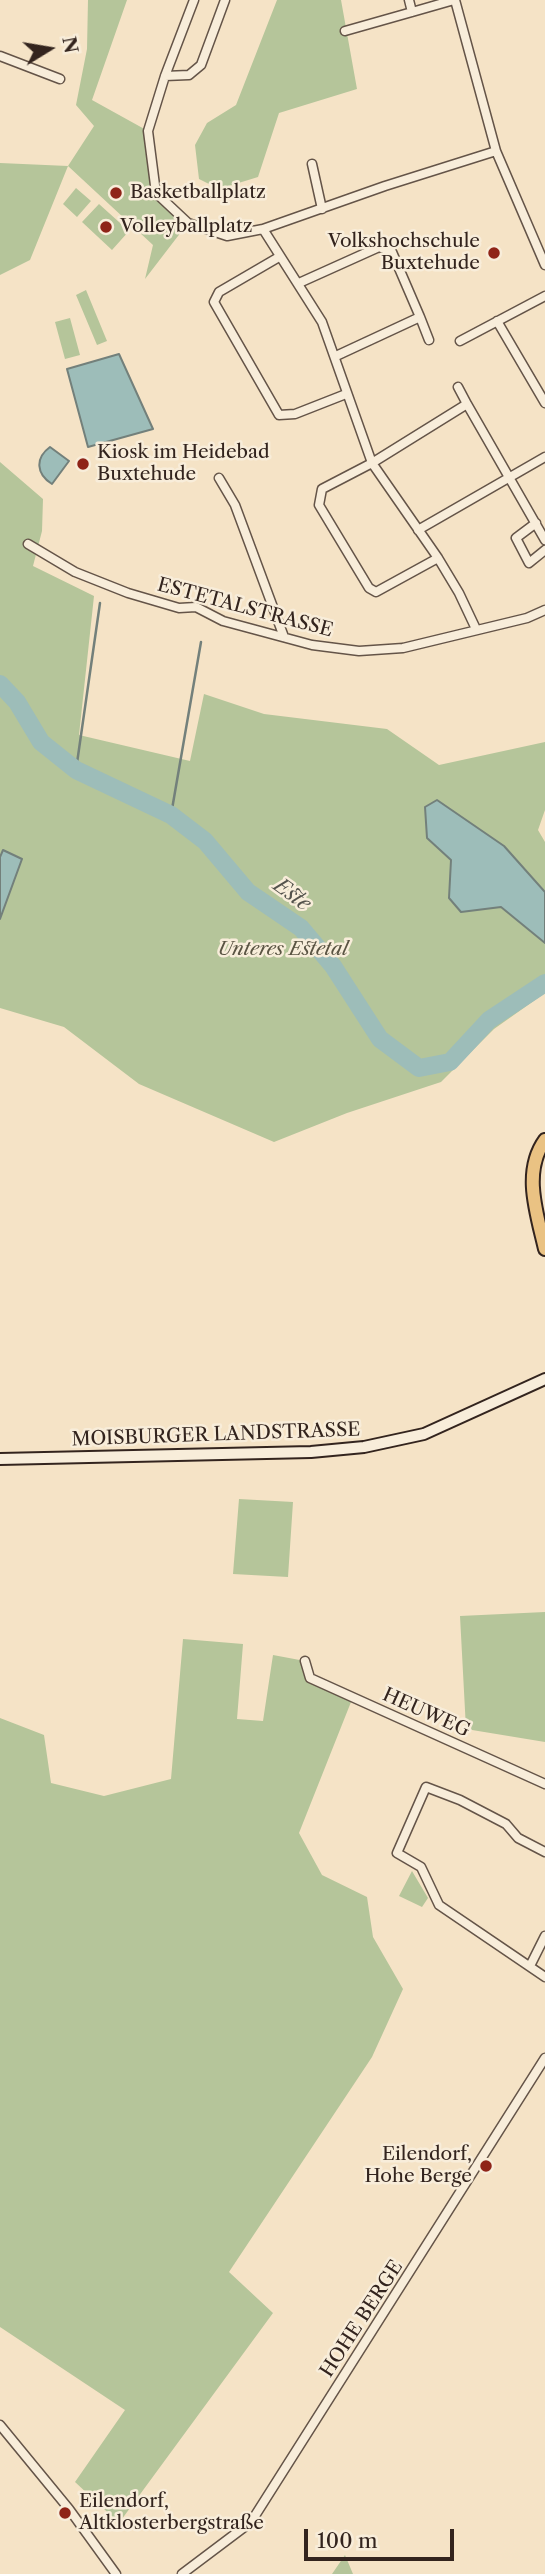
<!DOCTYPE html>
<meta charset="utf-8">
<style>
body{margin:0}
#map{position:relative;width:545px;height:2574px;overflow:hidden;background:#f5e3c6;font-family:"Libre Caslon Text",serif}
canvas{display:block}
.north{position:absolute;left:14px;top:14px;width:70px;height:70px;-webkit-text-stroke:5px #f8edda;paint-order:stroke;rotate:79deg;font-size:19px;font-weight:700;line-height:28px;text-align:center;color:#33241e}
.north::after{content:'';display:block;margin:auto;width:24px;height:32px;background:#33241e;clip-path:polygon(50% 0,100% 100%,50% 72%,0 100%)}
.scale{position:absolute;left:304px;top:2529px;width:150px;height:32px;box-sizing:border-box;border:4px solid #33241e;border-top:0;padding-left:9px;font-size:21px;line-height:24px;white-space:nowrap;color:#33241e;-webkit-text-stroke:5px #f8edda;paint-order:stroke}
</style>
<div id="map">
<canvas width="545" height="2574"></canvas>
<div class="north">N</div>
<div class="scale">100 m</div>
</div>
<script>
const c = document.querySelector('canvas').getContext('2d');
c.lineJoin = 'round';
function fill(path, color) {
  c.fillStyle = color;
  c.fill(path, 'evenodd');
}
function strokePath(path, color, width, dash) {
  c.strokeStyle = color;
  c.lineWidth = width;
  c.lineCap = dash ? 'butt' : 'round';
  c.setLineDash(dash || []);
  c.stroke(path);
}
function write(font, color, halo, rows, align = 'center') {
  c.font = font + ' "Libre Caslon Text",serif';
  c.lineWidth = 5;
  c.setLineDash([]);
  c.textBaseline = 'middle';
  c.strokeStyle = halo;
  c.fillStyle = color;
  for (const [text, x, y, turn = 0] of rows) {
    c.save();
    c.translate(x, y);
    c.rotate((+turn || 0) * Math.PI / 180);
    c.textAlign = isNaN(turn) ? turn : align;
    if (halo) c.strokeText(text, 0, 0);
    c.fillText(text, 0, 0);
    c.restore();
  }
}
const green = new Path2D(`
 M88,0H127L92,100L148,131L156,193L188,223L145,279L153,245L68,166L30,260L0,275V163L68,166L94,126L76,105L87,49Z
 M277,0H341L357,89L279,113L258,177L219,189L199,179L195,145L207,123L236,105Z
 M76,188L91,201L77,217L63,204Z
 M99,204L129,231L112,250L82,222Z
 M86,290L107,341L97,345L76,295Z
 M70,318L80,355L65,359L55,322Z
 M0,462L43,499L42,531L33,566L94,596L79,735L190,761L204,694L264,714L387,729L439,765L545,742V810L538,830L545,842V993L494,1029L441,1082L347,1113L274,1142L139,1084L64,1027L0,1008Z
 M239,1499L293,1502L288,1577L233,1574Z
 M545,1612V1742L466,1729L460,1616Z
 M183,1639L243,1644L237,1719L263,1721L273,1655L305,1661L310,1678L351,1702L299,1833L322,1875L367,1897L373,1937L403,1989L372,2057L229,2272L273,2313L119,2523L75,2482L125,2410L0,2327V1718L44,1735L51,1783L104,1796L171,1779Z
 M412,1871L428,1898L422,1907L399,1896Z
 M345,2555L353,2574H332Z`);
const water = new Path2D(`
 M119,354L153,429L88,447L67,369Z
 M50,447L69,461L52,484C36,474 35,458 50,447Z
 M437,800L504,846L545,892V943L501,907L461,912L449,898L451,860L427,838L425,807Z
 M3,850L22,859L0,919V857Z`);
const stream = new Path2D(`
 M76,770L100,603
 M171,815L201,642`);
const river = new Path2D(`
 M0,684L17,702L41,742L76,770L171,815L205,841L248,892L301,928L333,966L380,1039L419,1068L450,1062L489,1020L545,983`);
const street = new Path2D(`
 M194,0L165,76L148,131L156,193L188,223L227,236L263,229L385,186L496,151
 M409,0L412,12L454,0
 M455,0L496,151L545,265
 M345,31L412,12
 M0,56L60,79
 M165,76L189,75L201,65L225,0
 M312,164L322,209
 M263,229L322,322L372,463L438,558L459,593L476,629
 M279,257L219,292L214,302L279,415L295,414L346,394
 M299,283L379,247L392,252L420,317L336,356
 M420,317L429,340
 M497,321L545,403
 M460,341L545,296
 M458,387L467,404
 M219,478L235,505L284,637
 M536,523L516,538L529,563L545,550
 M418,530L545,457
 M28,544L75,572L128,593L179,608L196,607L223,621L312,645L359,651L403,648L527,618L545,610
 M438,558L376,592L369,588L319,505L322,489L372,463L467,404L545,540
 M305,1661L310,1678L545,1784
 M545,1852L518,1838L506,1824L460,1800L426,1787L397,1853L421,1867L439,1905L545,1977
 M530,1966L545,1936
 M0,2425L69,2509L116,2574
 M182,2574L251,2522L545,2058`);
const secondary = new Path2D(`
 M0,1459L311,1452L364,1447L424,1434L545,1379`);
const primary = new Path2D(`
 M545,1140C522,1172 537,1214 545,1249`);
const markers = [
 [116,193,7,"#8f2418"],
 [106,227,7,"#8f2418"],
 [494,253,7,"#8f2418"],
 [83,464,7,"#8f2418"],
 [486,2166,7,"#8f2418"],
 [65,2513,7,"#8f2418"]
];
const poiNames = [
 ["Basketballplatz",130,193],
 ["Volleyballplatz",120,227],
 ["Volkshochschule",480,242,"right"],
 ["Buxtehude",480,264,"right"],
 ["Kiosk im Heidebad",97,453],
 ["Buxtehude",97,475],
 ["Eilendorf,",472,2155,"right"],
 ["Hohe Berge",472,2177,"right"],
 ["Eilendorf,",79,2502],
 ["Altklosterbergstraße",79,2524]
];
const streetNames = [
 ["ESTETALSTRASSE",245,608,15],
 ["MOISBURGER LANDSTRASSE",216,1435,-2],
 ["HEUWEG",426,1713,24],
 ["HOHE BERGE",362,2319,-57]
];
const parkNames = [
 ["Unteres Estetal",283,950]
];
const waterNames = [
 ["Este",292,895,36]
];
fill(green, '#b5c59a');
fill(water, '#9dbdb9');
strokePath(water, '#73807b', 2);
strokePath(stream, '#73807b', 2.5);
strokePath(river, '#9dbdb9', 18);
strokePath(street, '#645448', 11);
strokePath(secondary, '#33241e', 14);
strokePath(primary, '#33241e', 16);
strokePath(street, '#f8edda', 8);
strokePath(secondary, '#f8edda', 10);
strokePath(primary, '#eac283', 12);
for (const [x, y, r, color] of markers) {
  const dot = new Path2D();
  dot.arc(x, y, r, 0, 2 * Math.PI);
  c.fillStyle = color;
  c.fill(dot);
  strokePath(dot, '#f8edda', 2.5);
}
write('19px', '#33241e', '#f8edda', poiNames, 'left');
write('19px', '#33241e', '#f8edda', streetNames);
write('italic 19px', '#5a5443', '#f8edda', parkNames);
write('italic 21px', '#53524c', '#f8edda', waterNames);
</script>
